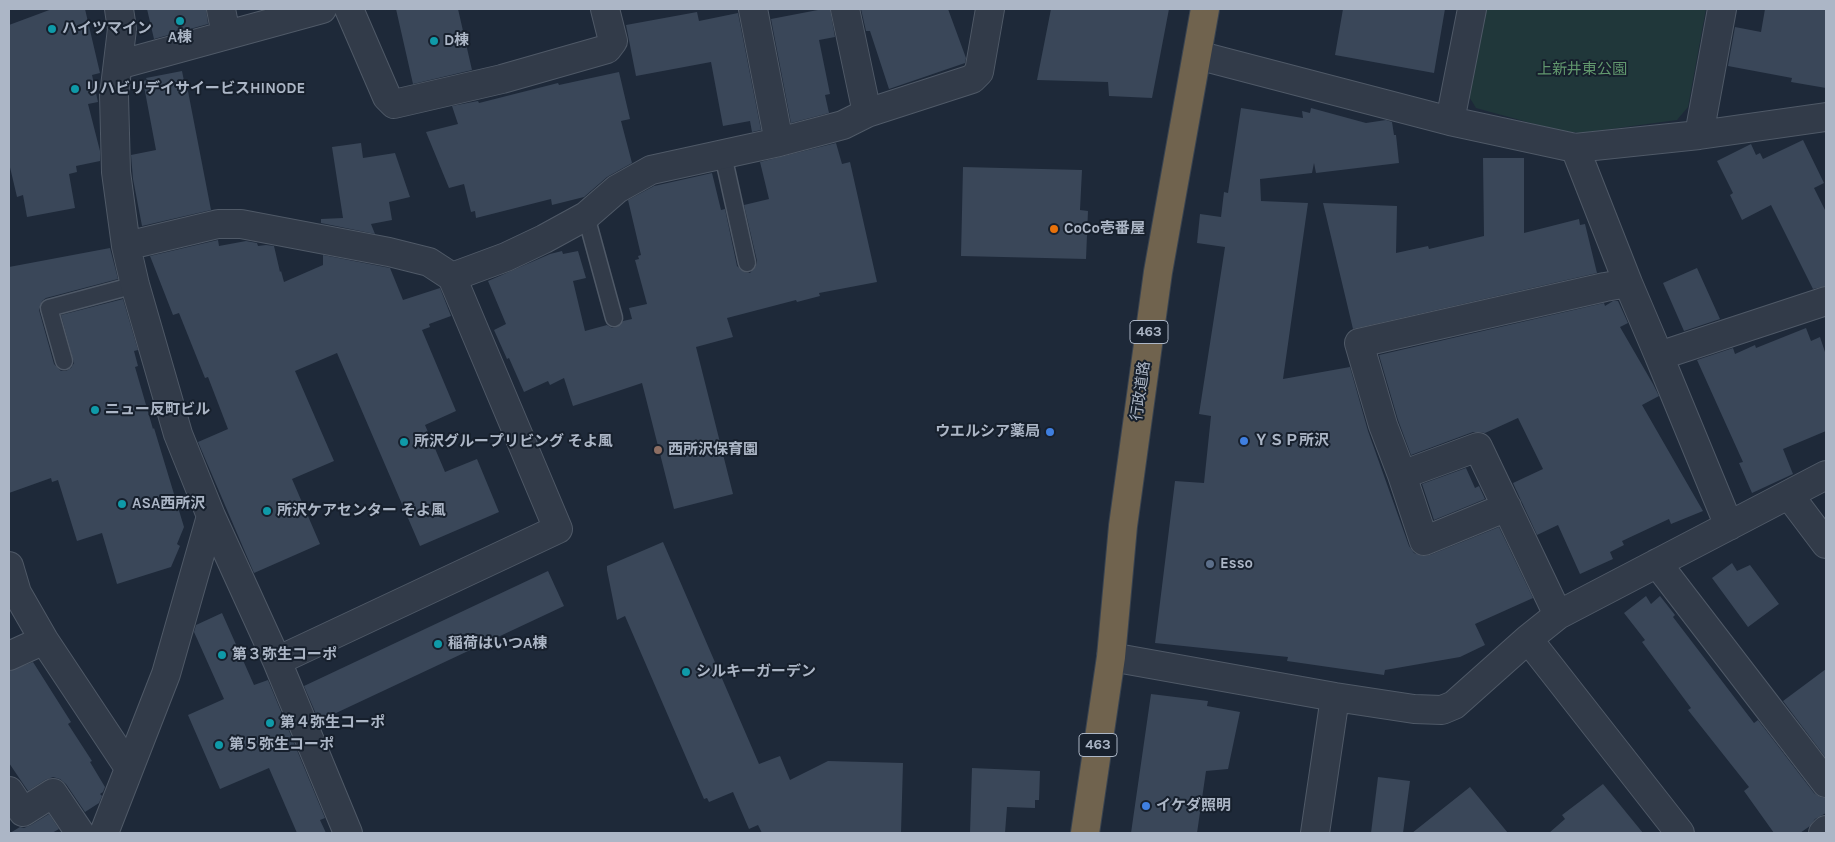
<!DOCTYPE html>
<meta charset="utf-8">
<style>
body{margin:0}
#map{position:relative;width:1835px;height:842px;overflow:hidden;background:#1e2939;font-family:Karla,sans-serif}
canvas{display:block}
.frame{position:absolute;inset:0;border:10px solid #acb6c6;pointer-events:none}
</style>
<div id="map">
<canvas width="1835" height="842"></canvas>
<div class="frame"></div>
</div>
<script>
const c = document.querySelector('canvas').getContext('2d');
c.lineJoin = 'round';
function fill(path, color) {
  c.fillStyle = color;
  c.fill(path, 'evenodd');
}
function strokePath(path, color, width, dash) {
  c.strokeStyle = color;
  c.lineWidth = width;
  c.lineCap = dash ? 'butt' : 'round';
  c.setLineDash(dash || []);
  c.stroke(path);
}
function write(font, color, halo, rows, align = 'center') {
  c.font = font + ' Karla,"Noto Sans JP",sans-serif';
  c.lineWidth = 4;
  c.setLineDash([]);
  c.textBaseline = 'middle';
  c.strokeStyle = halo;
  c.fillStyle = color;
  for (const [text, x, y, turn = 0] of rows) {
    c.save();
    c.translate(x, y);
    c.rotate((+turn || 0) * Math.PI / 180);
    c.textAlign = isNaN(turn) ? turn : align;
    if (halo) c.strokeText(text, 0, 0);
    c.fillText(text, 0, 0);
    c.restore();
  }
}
const green = new Path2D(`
 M1484,9H1706L1688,107L1677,120L1581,133L1560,131L1476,108L1468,95Z`);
const building = new Path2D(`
 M52,9H85L100,73L92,75L98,102L88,104L100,151V161L76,166L77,172L69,174L75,208L27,217L23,195L17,197L9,163V25Z
 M147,9H206L208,24L154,39Z
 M396,9H458L472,70L413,84Z
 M823,9H830L835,37L819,40L830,94L825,95L829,113L791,123L771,19Z
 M861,9H948L966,58L965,63L889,89L870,31H866Z
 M1051,9H1169L1152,98L1109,96L1108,82L1037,80Z
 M1343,9H1445L1434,73L1335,55Z
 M1765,9H1826V88L1791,82L1792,78L1728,66L1735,27L1761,32Z
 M697,12L699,21L738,13L761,130L752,132L750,121L723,126L711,62L636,76L626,25Z
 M182,71L185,86H187L211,210L142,226L133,179L131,155L156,150L143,81L147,80L146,78Z
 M619,72L630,119L621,121L632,163L607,177L584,197L552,205L551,199L476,218L475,211L471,212L464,184L449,188L426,132L458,124L452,106L478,101L479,103L558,83L559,85Z
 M1241,108L1303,118L1302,111L1310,113L1311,108L1366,123L1386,120L1392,122L1394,135H1396L1399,163L1316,173L1314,163L1312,173L1260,179L1261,201L1308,203L1283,379L1350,367L1368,431L1409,546L1414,553L1422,556L1430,555L1499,527L1533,598L1475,624L1485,645L1460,657L1385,670L1384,675L1287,661L1288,657L1155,643L1175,481L1204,483L1211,416L1199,414L1225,247L1197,243L1200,214L1221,217L1224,192L1228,193Z
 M1803,140L1824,183L1814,188L1826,212V286L1813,289L1771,205L1742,220L1730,195L1733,193L1717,161L1751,144L1756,155L1760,153L1763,159Z
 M361,143L363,158L395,153L410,197L389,202L392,220L371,224L375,234L321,223V219L343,218L332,147Z
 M836,143L842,164L850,162L877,282L819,293L820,296L797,302L796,300L727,318L733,337L696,347L733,494L674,509L642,383L573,406L564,378L550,385L548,381L524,392L509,358L507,359L494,330L506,324L488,281L550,254L562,251L563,254L578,251L586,278L573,281L585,331L607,325L612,328L617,327L623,321L632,319L629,308L647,304L635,260L639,259L638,256L641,255L628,200L654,186L712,173L721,210L725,209L737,266L744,272L750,273L756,266L757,261L744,205L769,199L760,162Z
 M1483,158H1524V233L1579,219L1580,225L1585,224L1597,273L1353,329L1323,203L1397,206L1396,253L1428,246L1429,249L1484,236Z
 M963,167L1082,170L1080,210L1088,211L1086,259L961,256Z
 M218,240L219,246L246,241L257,243L258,246L266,245L274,246L280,272L281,271L284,282L323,265V255L390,268L403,300L440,288L451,316L429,324L430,327L422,330L456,411L425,425L445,472L477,459L499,512L420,546L337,353L295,371L334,461L292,479L320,544L254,573L198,442L228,429L208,377L205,378L179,313L173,315L150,256Z
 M110,248L118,279L46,298L42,301L39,310L54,364L61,371H66L71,368L74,363L61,315L123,299L138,350L134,351L138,366L135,367L153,429L154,428L184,527L177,544L180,546L171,567L117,584L102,533L77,541L58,480L52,482L51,478L9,493V267Z
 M1697,268L1720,319L1684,331L1663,283Z
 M1613,301H1618L1628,323L1620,327L1653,384L1659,396L1642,405L1703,511L1671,524L1669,519L1622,541L1624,545L1610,552L1613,559L1580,574L1558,525L1537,535L1513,483L1543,469L1518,418L1485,433L1480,432H1473L1411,455L1398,420L1379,355L1604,303L1605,306Z
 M1806,328L1811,341L1820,337L1826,355V431L1783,449L1793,474L1752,493L1739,463L1743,462L1697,360L1733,348L1735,354L1755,345L1756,348Z
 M1466,468L1475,488L1479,486L1485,499L1434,520L1422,484Z
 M663,542L759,764L780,756L790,780L828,761L903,763L901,833H762L758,825L749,829L733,792L709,802L707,798L704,799L625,616L617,620L607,570V566Z
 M1732,563L1737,571L1750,565L1779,604L1748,627L1712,578Z
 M548,571L564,606L319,721L304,686Z
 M1646,596L1651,604L1660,596L1675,615L1673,617L1754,723L1758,720L1814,793L1820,797L1826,798V813L1815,819L1810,826L1800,833H1774L1744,791L1749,787L1688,710L1691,708L1642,642L1645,640L1624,613Z
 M222,613L254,685L268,680L325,818L320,820L326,833H297L269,768L220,789L188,715L224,699L194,632L196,625Z
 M33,662L71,722L68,724L92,761L90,762L105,787L103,792L100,794L102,796L99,803L85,812L66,784L60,779L53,777L45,780L28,791L9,763V671Z
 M1826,669V758L1783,701Z
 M1151,694L1208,701L1207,706L1240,712L1228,769L1206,771L1197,833H1131Z
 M972,768L1040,771L1039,800H1035V808L1007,807L1005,833H970Z
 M1378,777L1410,781L1403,833H1371Z
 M1603,784L1643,833H1549L1565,819L1562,815Z
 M1470,787L1508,833H1412Z
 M49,814L59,829L52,833H10L20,827L24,828L31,825Z`);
const lane = new Path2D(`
 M723,155L747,263
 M586,216L614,318
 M64,361L49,308L135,285`);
const street = new Path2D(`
 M221,9L226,35
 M349,9L387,97L394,104L502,79L607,49L613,41L605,9
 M753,9L779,142
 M845,9L867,113
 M1197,55L1450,121L1575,148L1628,283L1605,287L1359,343L1383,425L1402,475L1478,447L1558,615
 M118,65L322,9
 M1450,121L1472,9
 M1699,135L1826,117
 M1575,148L1699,135L1722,9
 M126,246L218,224H241L389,252L429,262L452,277L506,257L544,239L586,216L617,189L651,170L779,142L843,125L867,113L972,79L979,72L990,9
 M1628,283L1659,356
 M1402,475L1424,541L1507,507
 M1789,495L1826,544
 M211,516L277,661L348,833
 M1729,526L1659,356L1826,301
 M1657,563L1826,783
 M9,566L17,593L44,640L129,768
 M1528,639L1680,833
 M9,656L44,640
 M1111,657L1335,697L1414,709L1442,710L1454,705L1528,639L1558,615L1826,475
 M277,661L558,529L452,277
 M9,791L23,812L53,793L80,833
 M104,833L166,674L211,516L178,434L135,285L126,246L116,172L114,95L122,29L119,9
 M1315,833L1335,697
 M1823,833L1826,830`);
const highway = new Path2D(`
 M1085,833L1111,657L1123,526L1158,272L1205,9`);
const markers = [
 [180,21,5,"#0f9aa8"],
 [52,29,5,"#0f9aa8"],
 [434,41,5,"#0f9aa8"],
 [75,89,5,"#0f9aa8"],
 [1054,229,5,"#e8710a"],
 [95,410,5,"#0f9aa8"],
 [1050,432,5,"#3f7fe0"],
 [1244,441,5,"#3f7fe0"],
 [404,442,5,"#0f9aa8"],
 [658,450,5,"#8d6e63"],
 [122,504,5,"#0f9aa8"],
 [267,511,5,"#0f9aa8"],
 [1210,564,5,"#5c6f8a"],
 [438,644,5,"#0f9aa8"],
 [222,655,5,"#0f9aa8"],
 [686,672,5,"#0f9aa8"],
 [270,723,5,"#0f9aa8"],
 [219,745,5,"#0f9aa8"],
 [1146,806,5,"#3f7fe0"]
];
const shields = [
 [1149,332,38],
 [1098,745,38]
];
const shieldNames = [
 ["463",1149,332],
 ["463",1098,745]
];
const poiNames = [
 ["ハイツマイン",62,29],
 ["A棟",180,38,"center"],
 ["D棟",444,41],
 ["リハビリデイサイービスHINODE",85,89],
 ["CoCo壱番屋",1064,229],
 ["ニュー反町ビル",105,410],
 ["ウエルシア薬局",1040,432,"right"],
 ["ＹＳＰ所沢",1254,441],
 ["所沢グループリビング そよ風",414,442],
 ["西所沢保育園",668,450],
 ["ASA西所沢",132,504],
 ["所沢ケアセンター そよ風",277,511],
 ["Esso",1220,564],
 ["稲荷はいつA棟",448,644],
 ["第３弥生コーポ",232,655],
 ["シルキーガーデン",696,672],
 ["第４弥生コーポ",280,723],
 ["第５弥生コーポ",229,745],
 ["イケダ照明",1156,806]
];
const parkNames = [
 ["上新井東公園",1582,70]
];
const streetNames = [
 ["行政道路",1141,391,-82]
];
fill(green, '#20373a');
fill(building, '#3a4759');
strokePath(lane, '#4f5967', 19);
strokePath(street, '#4f5967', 30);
strokePath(highway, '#394350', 30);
strokePath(lane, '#323b49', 16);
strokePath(street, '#323b49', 28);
strokePath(highway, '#70634e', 28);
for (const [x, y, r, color] of markers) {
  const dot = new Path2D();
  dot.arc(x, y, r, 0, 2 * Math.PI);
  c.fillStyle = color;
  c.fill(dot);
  strokePath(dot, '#17202d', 2);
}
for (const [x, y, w] of shields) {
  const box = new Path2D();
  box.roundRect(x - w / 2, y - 11.5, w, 23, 4);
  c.fillStyle = '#17202d';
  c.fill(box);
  strokePath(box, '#acb6c6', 1);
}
write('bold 14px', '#acb6c6', null, shieldNames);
write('bold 15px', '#acb6c6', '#17202d', poiNames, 'left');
write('15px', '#62986e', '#17202d', parkNames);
write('15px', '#acb6c6', '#17202d', streetNames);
</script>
